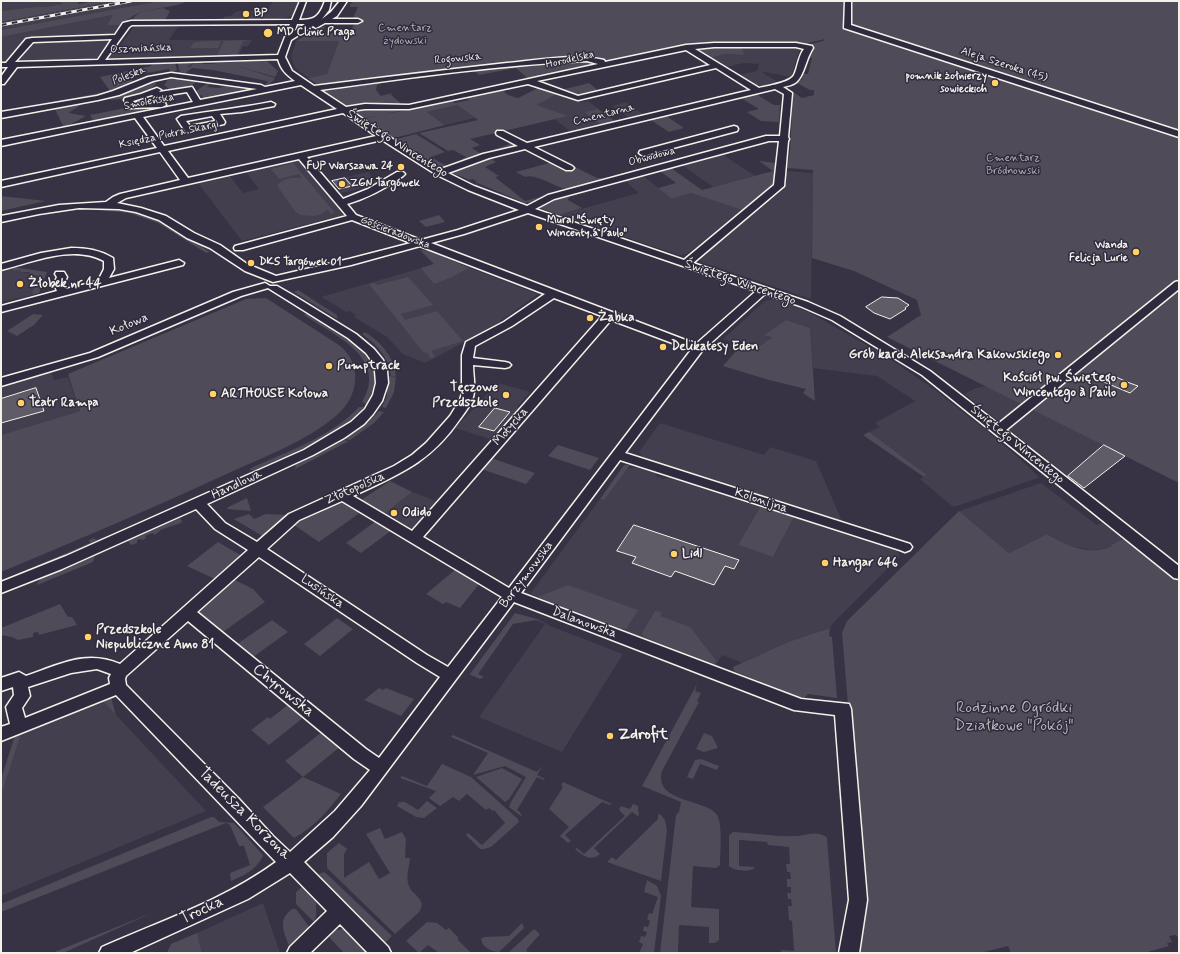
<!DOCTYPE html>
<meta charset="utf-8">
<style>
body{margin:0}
#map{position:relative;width:1180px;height:954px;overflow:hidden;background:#373244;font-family:Mynerve,sans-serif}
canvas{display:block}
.frame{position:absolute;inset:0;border:2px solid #f4f1e8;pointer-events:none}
</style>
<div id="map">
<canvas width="1180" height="954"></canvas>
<div class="frame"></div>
</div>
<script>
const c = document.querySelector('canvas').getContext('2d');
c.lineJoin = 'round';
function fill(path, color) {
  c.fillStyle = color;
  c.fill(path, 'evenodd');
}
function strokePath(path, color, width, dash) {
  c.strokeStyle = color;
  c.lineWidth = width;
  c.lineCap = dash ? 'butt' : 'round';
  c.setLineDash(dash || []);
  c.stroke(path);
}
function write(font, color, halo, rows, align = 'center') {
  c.font = font + ' Mynerve,sans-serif';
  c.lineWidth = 3;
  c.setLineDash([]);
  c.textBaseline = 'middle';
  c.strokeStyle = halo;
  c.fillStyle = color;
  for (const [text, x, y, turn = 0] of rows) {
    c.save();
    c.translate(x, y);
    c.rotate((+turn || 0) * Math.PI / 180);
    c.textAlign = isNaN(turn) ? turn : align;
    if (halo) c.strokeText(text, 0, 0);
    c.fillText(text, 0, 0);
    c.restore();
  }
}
const built = new Path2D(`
 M1,1H60L63,4L1,16Z
 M114,1H160L1,30V22Z
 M273,1H299L293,16L280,19L222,20L225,16H230L237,11L267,10Z
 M113,15L107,25H123L115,35L27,38L5,63H1V37Z
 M179,25L169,40H252L248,46H243L238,56L107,58L111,53L116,52L134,26Z
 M112,39L97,60L15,62L32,42L39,40Z
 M296,41H339L327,74L309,78L295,68L291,57Z
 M742,47L800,48L791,77L764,72L763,73L780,83L765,86L756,85L739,75L757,71L759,64L744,63L727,67L711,58L725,54L743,55Z
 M557,94L583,102L588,101L599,109L584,112L599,124L570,131L554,119L567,116L536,105Z
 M626,102L644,115L630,119L612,106Z
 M457,105L475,118L445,125L427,112Z
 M722,154L755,176L713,187L682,165Z
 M298,159L343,215L242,241L198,183L229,175L243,193L259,189L246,172Z
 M787,171L813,173L811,299L701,262L700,258L784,189Z
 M368,172L379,184L342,193L332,181Z
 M642,175L672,199L691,193L742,210L687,254L679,255L559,215L639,193L624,180Z
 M449,260L538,294L491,328L425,363L403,354L387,337L354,317L356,315L350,311L347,312L321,297Z
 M12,268L13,271L20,270L21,272L36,274L40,277L41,281L32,291L33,294L1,302V270Z
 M774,299L809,312L889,358L935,390L987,431L1019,458L1039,477L1038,478L957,506H952L920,479L927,475L869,432L880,427L875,423L915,401L877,376L813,368L810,328L786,320L764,335L773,336L756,349L723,339L765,301Z
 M51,371L54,380L68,377L80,411L1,435V384Z
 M498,383L530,392L517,407L521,409L506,427H501L490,439L455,428Z
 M986,386L1102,444L1100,446L1102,447L1068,476L964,394L976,388Z
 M660,423L764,455L770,447L816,461L842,521L643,458L639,452Z
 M636,467L656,473V476L664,479L668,477L760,507L738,545L773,557L794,517L897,551L900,556L833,623L830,628L788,642L741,663L738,661L722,655L715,666L530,594L600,499L604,500L627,469Z
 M1041,483L1097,525L1102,523L1124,540L1108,549L1090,550L1068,545L1047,534L1009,553L959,511Z
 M412,492L439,502L417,527L411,529L384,514Z
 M545,624L623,654L562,752L479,717Z
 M103,701L206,811L1,896V796L21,734Z
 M263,903L280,953H202L197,933Z`);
const green = new Path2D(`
 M60,1H78V4L96,1H114L1,22V11L37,7H46L62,4Z
 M160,1H189C185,2 181,4 177,5C157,10 136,8 123,25H107L113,15L1,37V30Z
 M352,1H1179V483L887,337L921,315L917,300L854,271L812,258L813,170L787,168L790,152L793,92L802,98L814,95V90H810L797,83L802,79L803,74H808L812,58L808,57L814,48L807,45L823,41L825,39L804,44L803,42H755V44H716L609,62L596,59H572L421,72L318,85L308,78L327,74L339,41H296L321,27H324V33H343L342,38H348L354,24H357L359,19L353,18L358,7H350V4L353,3L351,2Z
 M163,8L170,11L165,20L132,22C135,10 153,10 163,8Z
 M249,40L243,41L237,55H217L224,41H221L218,48H190L194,42L215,41L180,42Z
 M704,47H742L744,55L725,54L711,58L701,51V48Z
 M266,60L278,71L275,77L234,65L275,78C273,82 269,85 264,85L268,82L267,81L213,70L192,68L184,74L173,75L181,71L179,70L178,63H193L186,68L191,66L195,62L204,63L201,64H217L212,63L227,61Z
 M584,60L596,62L597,64L528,79L516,68L479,75L475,71L456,73L460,71Z
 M154,63H175L177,70L171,75L167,73L172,72L169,69L125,77L127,81L132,80L135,84L110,94L57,104L52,102L110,91L100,77L151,66Z
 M169,78L199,81L185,89L170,90L164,85Z
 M155,79L156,84C145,96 117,103 102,98Z
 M380,81L381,83L377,85L376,90L381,96L392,93L391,95L404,106L367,102L347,106L324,91V89Z
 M536,81H539V83L561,90L589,83L599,91L573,96L535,83Z
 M207,84H210L207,87L219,88L225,86L251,90L205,100L201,95L196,96L193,92L197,91L200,88Z
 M538,88L557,94L537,105L568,116L470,139L480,145L472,148L481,154L513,143L518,146L464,160L462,159L466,157L453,150L448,151L419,133L478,120L457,105L427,112L445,125L394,138L366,118L451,100L455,103L469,100L466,97L501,89L508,95L518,98Z
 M754,93L774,105H780L779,122L761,121L747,112L759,109L739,97Z
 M79,103L81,105L71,111L69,113L86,116L64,128L54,107Z
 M130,107H161L159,109L94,122L90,115Z
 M371,107L407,110L364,118L354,111Z
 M598,109L616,122L602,126L584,112Z
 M665,115L684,128L669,132L649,119Z
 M416,134L445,152L431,157L448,167C434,169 409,147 397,139Z
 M490,158L496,162L485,167L499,176L495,177L525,201L548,195L531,202L525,203L475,182L477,181L472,179L470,180L452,173L453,171L480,160Z
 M759,161L776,163L773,184L742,210L691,193L672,199L658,188L676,183L660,171L671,168L702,190L773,171Z
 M553,162L568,170L575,167L597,178H604C596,181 575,189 567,189C558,189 536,173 525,177L516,172Z
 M293,163L335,213L331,214L328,210L321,214L314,216L300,215L296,212L277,186C282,177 293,178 302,178L299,174L279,179L271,169Z
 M566,195L569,197L568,200L582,208L559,215L540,208L547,202Z
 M1,196L46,201L1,211Z
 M99,208C150,210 169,225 210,252L206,253L158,223L129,213L97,210Z
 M439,215L445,222L426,227L419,221Z
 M420,250L431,251L469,268L450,278L434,284L421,268L434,264Z
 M13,267L47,272L39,293L1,303L33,294L32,291L41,281L40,277L28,272H21L20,270L13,271L12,268Z
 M408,277L433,305L401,314L405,320L437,311L463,341L431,351L435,357L431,358L426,352L424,353L369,284L375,283L377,285Z
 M298,290L337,315V319L294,292Z
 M266,298L339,345C363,364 359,396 337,415C307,441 266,456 231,472C155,507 78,540 1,572V435L80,411L68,374L246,299Z
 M307,313C342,333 397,356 366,404L362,402C389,358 334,335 304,315Z
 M33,314L43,315L34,325L17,336L7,331Z
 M786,320L810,328L815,401L803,393L806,389L769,380L723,366L741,345L756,349L772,337L764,335Z
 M365,332C381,342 395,358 396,377L391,376C389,357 376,344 362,334Z
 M390,376L396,378L394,392L386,408L382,407L387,396V379Z
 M359,407H364C337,440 292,455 254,471L249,469C286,452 331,437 359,407Z
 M379,411L384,412L374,423L350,440L345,439L346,435L368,422Z
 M869,432L927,475L924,477L863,435Z
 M343,440L349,441L295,469L296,464Z
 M558,445L599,458L590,470L548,456Z
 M491,458L535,473L526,484L481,469Z
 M624,465H630L604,500L600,499Z
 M390,481L412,492L384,514L361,500Z
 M247,498L251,511L227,509L228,507Z
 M335,502L346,503L361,512L319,542L294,525L308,513Z
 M760,507L794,517L773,557L738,545Z
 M959,511L1009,553L1047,534C1066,545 1091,557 1112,546L1111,545L1126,538L1179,579V939L1176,935L1169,936L1172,942L1167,943L1169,946L1144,953H1011L1008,946L980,953H858L865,907L842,633L847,621Z
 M249,514L254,519L266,514L287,515L264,537L234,519Z
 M180,518L182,521L181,523L160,530L159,532L154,535L153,533L145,536L146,538L143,540L140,539L137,540V543L131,545L128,541Z
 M376,521L392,530L361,553L346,543Z
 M108,536L86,548L12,578V576L90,543L89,540L94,538L96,540Z
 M218,542L242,556L217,580L187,566Z
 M95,556L93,562L37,585V583L41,579Z
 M456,569L480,583L460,608L446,602L443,604L426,594Z
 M233,579L253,589L265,602L223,632L197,612Z
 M568,585L638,610L627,628L621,629L538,597Z
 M60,604L68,617H72L77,625L39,635L38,632L33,633V637L18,640L12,637L1,635V628Z
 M655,611L662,612L660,616L690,627L717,662L714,664L644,637L642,633Z
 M515,613L537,619L550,626L536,620L513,624L478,674L484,677L480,679L471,675L470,674Z
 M337,618L353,629L320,656L304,644Z
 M272,620L288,632L253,657L237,644Z
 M830,628L829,636L832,637L837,698L808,694L803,699L734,671L733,667L788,642Z
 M697,684L695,691L701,693L697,701L699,702L662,771C653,803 708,799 717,815C723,825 720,853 720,865L716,868L693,866L691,907L719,909V940L715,943H709V927L679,925L678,953H660L676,815L679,812L681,802L642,786Z
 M379,688L383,690L386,688L414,699L401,716L364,700Z
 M110,694L116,715L103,701L21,734L1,796V779L16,732Z
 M289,704L304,717L269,745L251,730L268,717L270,719Z
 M322,732L340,747L303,777L341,794C327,812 314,827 294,838L263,807L303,777L285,761Z
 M704,733L712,736L718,748L704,752L696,749Z
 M453,735L537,772L543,765L537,775L545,779L544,780L537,777L517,810L520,812L522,817L509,807L511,802L526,777L505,766L473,775L488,753L451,737Z
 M701,759L719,766L717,770L700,764L693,779L687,777L695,760Z
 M442,764L471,777L518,819L519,822L491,847L484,849H480L466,835L468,833L482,845L505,823L494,810L493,811L489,808L486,810L467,794L459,801L453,797L440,806L429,798L436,791L400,778L402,776L427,786Z
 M502,768L522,779L509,799L505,802L476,777Z
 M563,782L612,804L610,805L602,802L565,835L571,841L568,843L560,836L569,827L549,809L563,787L561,786Z
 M427,801L437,808L424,818L416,817L397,806L399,802H405L418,810Z
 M633,804L638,806L639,817L632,812L594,848L600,854C591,862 583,856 575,849L577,848L584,854L625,816L619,810L621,806L630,809Z
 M660,814L665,820L667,830L661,881L607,862L612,857L616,860L658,819V815Z
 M211,817H214L219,822L234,823L262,854L263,856C256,870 245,875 231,881L230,873L250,865L244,846H239L230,825L226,823L1,912V904Z
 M380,828L385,839L402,832L406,839L405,858H410C409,870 404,880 412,891C416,895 420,898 422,904L420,911L417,914L395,934L327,868V853L339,843L347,849L344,854V878L369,862L379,879L390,873L366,834Z
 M733,832C754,833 777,837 798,836C807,835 819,830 827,838L836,953H779L782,950L794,951L792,921L789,920L788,906H792L791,899H788L787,893H791V887H787V879H791L790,872H787L786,864H790L789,847L768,845L767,842L739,840V866L755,867C751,873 734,871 729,866V835Z
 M324,872L329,876L392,936L385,943L322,879L319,874Z
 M647,880L657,886L661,896L654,953H639L643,944L639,942L641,936L645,937L647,932L643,931L644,926L648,927L650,921L647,919L649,913L652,914L658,897L644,892Z
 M303,886L316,902V916L314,922L296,904V892Z
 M292,909H296L310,928L290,949C285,933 276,921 292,909Z
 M154,912L63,953H52Z
 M427,922L437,923L446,930L449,928L458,937V940L471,953H439L428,945L419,953L406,941Z
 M522,923L524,928L499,952C491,952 482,947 481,939L484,937L509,936Z
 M343,929L346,931L367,953H344L329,937L335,930Z
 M534,929L540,934L526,950L528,953H508Z
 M197,933L202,953H168V950L171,944Z`);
const building = new Path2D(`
 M345,178L352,186L339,189L332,181Z
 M882,297L898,298L909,305L905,308L906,309L890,319L874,313L866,307Z
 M1112,375L1127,382L1138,386L1130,393L1104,382Z
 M36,388L44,411L1,423V399Z
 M495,408L510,412L494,431L479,427Z
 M1104,445L1125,456L1084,488L1068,476Z
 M634,525L739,560L734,569L725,566L714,585L675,571L671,577L632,563L636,557L617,551Z`);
const minor = new Path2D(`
 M300,1H306L299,20C315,20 319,17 325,1H331L329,10L322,19L331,12L340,1H347L337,16L332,19H358L362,21L358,23H325L316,28L313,26L291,40L285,57L292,71L314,86C378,78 443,70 507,63C539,60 573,53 604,60L605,62L686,45L714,43H796L812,46L813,48C806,58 804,77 795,83C792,85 787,86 783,87L792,93L788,137L789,139L788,141L784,186L693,263L808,302L840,316L930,371L998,424L1175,282L1179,281V289L1006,430L1179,566V579L1174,578L922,375L832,320L800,306L765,294L702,351L625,453L910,544L912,547L910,550L905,552L900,550L620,460L521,593L801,699L849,704L851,709L867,900L859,953H839L849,900L835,715L794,710L514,602L361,806L333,837L304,862L388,947L391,953H368L340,924L310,953H287L290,947L327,911L290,873L248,899L130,953H99L102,947C161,921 224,900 276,862L116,695L1,741V727L10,724L6,707L14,695L13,687L1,691V678L19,672L26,676C58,665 86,649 120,664L248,550L215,529L196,509L62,569L1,593V582L66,556L304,450L351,422L365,409L373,395L376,383L375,371L371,360L366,353L348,338L268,288L241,296L98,357L1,386V378L90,353L233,292L265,283L270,286H277L296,297L356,334L374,349L383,360L387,371L388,383L382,401L373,414L364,424L344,438L313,455L207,504L225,523L257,542L289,514L394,466L412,455L426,443L450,416L460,400L462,393V355L466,342L504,322L545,294L420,246L351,265L273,282L245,271L210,248L187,238L159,220L136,212L119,209L79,208L39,214L1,222V216L59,205L106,202L113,197L120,194L180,180L160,152L1,187V181L157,148L135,118L1,146V140L193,102L187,92L156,97L152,95L133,101L134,103H165L166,105L162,107L131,108H128L124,100L125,98L141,94L157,88L161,90L159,92L192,87L200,100L257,89L171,77L153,81L119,95L98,100L1,118V112L97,96L113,91L148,77L171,73L261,85L265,87L295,81C287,75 281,70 278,59L17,67L4,84H1V77L8,67H1V63H6L26,39L32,38L115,35L123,23L131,21L292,20ZM290,24L288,28L292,30H295L297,24H305L285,37L278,55L105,60L129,27L132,25ZM112,39L98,60L15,62L33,42ZM714,47H796L804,49C798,57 798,67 794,75C790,83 767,86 759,88L695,49ZM686,50L710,65L578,96L537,81ZM587,61L598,64L409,105L365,104L346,107L320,90C408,78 498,65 587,61ZM716,68L751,90L527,143L503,131H497L496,133L497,135L518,146L483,154L441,169L430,164L351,111L365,109H409L528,84L578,100ZM301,85L337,109L164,146L143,117ZM775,89L784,94L780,136H766L548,195L527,206L474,186L448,173L489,158L525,149L566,170H572L574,168L572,166L534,147ZM343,113L376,136L188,178L168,151ZM382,140L437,175L468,190L519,210L458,230L421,240L356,215L347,204C368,198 386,188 403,176L405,174L403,172H397L368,189L343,199L307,157ZM769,141H779L774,185L684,260L535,209L554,199ZM299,159L347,216L235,246L234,248L235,250H243L352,220L411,243L349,259L276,276L247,264L220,245L194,233L166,216L141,208L117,203L126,198ZM528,213L756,291L696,344L431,243L464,234ZM554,298L602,316L412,531L353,496C399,474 430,463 460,419C466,411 473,402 474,392C475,383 473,374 473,365L505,368L509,367L511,365L509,363L505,362L473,358L475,346L512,326ZM611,320L691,350L509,588L423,537ZM342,501L502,597L448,667L427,655L267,549L299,520ZM259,557L417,663L440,677L379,758L366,749L197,612ZM188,621L354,759L370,770L335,811L290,852L273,836L239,799L126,685L125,679L126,676ZM97,669L111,674L109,678L110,684L25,718L22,708L30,696L28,687L71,673Z
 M845,1H851V25L1179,131V137L844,28Z
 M271,102L275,104L274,106L242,112L220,114L225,122L224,124L188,132L185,131L177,119L181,116C211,111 241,108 271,102ZM212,116L216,121L190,126L186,121Z
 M734,126L737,127L738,129L737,131L643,156L639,153L640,151Z
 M71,248C87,248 99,250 113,258L114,269L109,278L179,260L184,263L183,265L1,312V306L57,291L54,284L57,277L55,274L56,272H64L67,277L64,284L66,289L98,281L104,269V261C73,244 33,262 1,270V264L41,253Z`);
const rail = new Path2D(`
 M1,25L131,1`);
const markers = [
 [246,14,4,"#ffd166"],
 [268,33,5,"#ffd166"],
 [995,83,4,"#ffd166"],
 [401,167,4,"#ffd166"],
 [342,184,4,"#ffd166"],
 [539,227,4,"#ffd166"],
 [1136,252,4,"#ffd166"],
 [251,263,4,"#ffd166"],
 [20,284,4,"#ffd166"],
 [590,318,4,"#ffd166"],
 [663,347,4,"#ffd166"],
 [1058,355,4,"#ffd166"],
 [329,366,4,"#ffd166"],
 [1124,385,4,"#ffd166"],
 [213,394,4,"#ffd166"],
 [506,395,4,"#ffd166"],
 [21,403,4,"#ffd166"],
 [394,513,4,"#ffd166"],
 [674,554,4,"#ffd166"],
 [825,563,4,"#ffd166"],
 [88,637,4,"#ffd166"],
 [610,736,4,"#ffd166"]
];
const farPoinames = [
 ["BP",254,14],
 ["MD Clinic Praga",277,33],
 ["pomnik żołnierzy",987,77,"right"],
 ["sowieckich",987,90,"right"],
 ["FUP Warszawa 24",393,167,"right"],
 ["ZGN Targówek",350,184],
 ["Mural \"Święty",547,221],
 ["Wincenty á Paulo\"",547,234],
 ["Wanda",1128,246,"right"],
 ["Felicja Lurie",1128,259,"right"],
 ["DKS Targówek 01",259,263]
];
const farParknames = [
 ["Cmentarz",405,29],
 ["żydowski",405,42],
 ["Cmentarz",1013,159],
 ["Bródnowski",1013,172]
];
const farStreetnames = [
 ["Oszmiańska",141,49,-2],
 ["Rogowska",458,59,-5],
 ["Horodelska",570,60,-13],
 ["Aleja Szeroka (45)",1004,65,18],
 ["Poleska",129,76,-21],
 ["Smoleńska",149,102,-11],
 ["Cmentarna",604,115,-14],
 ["Księdza Piotra Skargi",169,135,-12],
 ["Obwodowa",652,157,-15],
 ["Gościeradowska",395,233,21]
];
const streetNames = [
 ["Świętego Wincentego",397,144,32],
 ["Świętego Wincentego",740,283,19],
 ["Kołowa",129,325,-23],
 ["Motycka",511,427,-49],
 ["Świętego Wincentego",1017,445,39],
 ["Handlowa",237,485,-25],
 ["Złotopolska",355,489,-24],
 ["Kolonijna",761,501,18],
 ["Borzymowska",527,575,-53],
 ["Lusińska",322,592,34],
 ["Dalanowska",584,623,20]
];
const poiNames = [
 ["Żłobek nr 44",28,284],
 ["Żabka",598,318],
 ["Delikatesy Eden",671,347],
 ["Grób kard. Aleksandra Kakowskiego",1050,355,"right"],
 ["Pumptrack",337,366],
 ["Kościół pw. Świętego",1116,378,"right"],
 ["Wincentego à Paulo",1116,393,"right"],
 ["Tęczowe",498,388,"right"],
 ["Przedszkole",498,403,"right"],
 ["ARTHOUSE Kołowa",221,394],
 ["Teatr Rampa",29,403],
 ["Odido",402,513],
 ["Lidl",682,554],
 ["Hangar 646",833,563],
 ["Przedszkole",96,630],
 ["Niepubliczne Amo 81",96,645]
];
const nearStreetnames = [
 ["Chyrowska",283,691,39],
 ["Tadeusza Korzona",244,814,45],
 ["Trocka",202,911,-25]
];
const nearParknames = [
 ["Rodzinne Ogródki",1014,709],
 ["Działkowe \"Pokój\"",1014,727]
];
const nearPoinames = [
 ["Zdrofit",618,736]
];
fill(built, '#433f4e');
fill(green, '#504b59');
fill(building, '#5f5c67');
strokePath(building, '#f4f1e8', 1);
strokePath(minor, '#f4f1e8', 3);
fill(minor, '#2f2a3d');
strokePath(rail, '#f4f1e8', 3);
strokePath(rail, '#2f2a3d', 2, [5.5]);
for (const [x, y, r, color] of markers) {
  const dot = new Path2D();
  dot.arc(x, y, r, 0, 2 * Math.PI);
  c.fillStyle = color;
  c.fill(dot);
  strokePath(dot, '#2f2a3d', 1.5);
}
write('bold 11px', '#f4f1e8', '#2f2a3d', farPoinames, 'left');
write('11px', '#bbb7b6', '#2f2a3d', farParknames);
write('11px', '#f4f1e8', '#2f2a3d', farStreetnames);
write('13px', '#f4f1e8', '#2f2a3d', streetNames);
write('bold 13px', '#f4f1e8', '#2f2a3d', poiNames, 'left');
write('16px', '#f4f1e8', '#2f2a3d', nearStreetnames);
write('16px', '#bbb7b6', '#2f2a3d', nearParknames);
write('bold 16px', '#f4f1e8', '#2f2a3d', nearPoinames, 'left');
</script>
